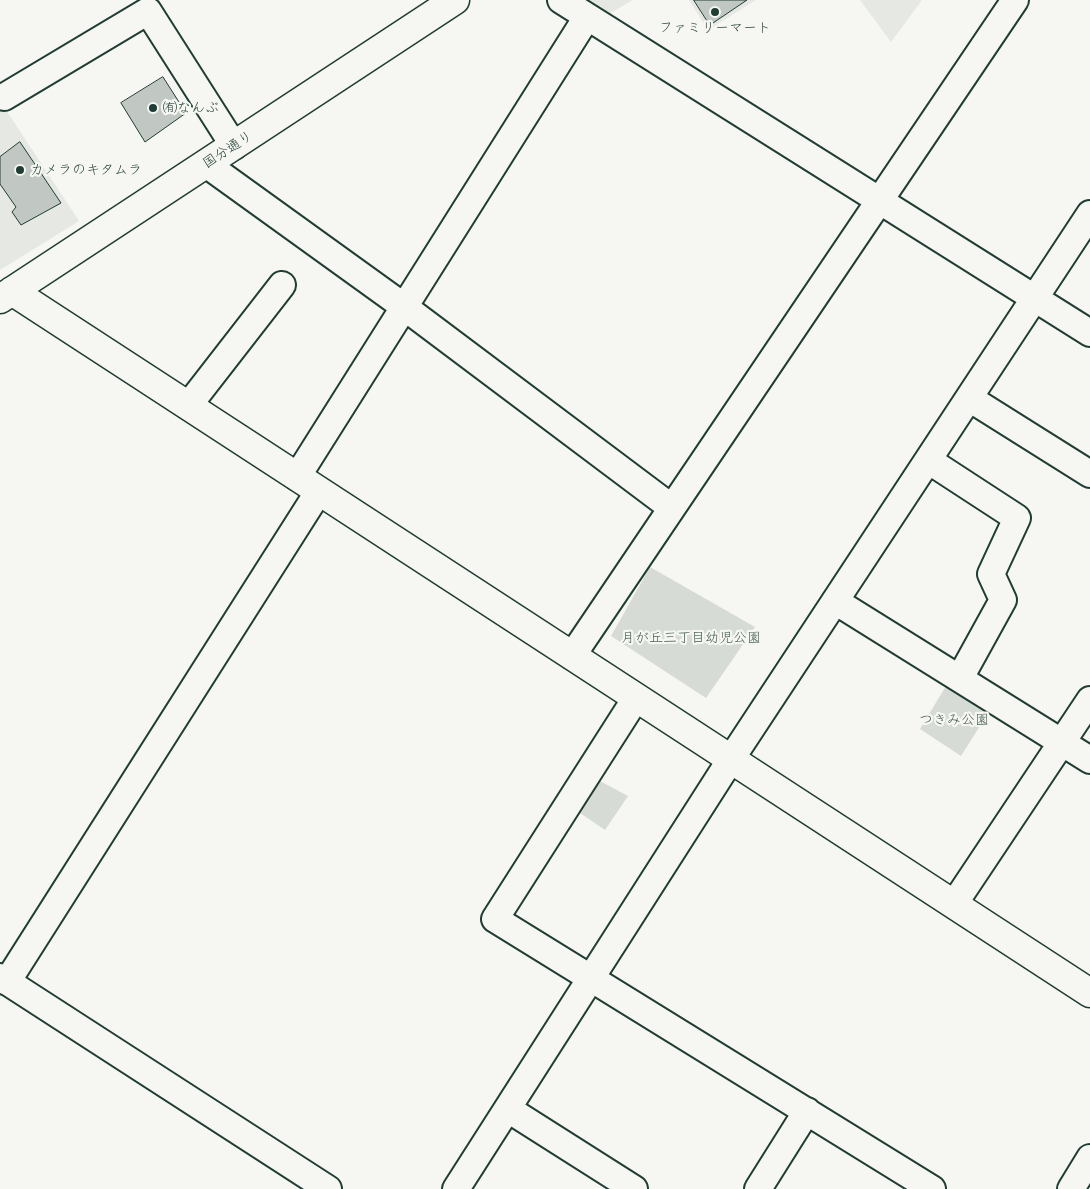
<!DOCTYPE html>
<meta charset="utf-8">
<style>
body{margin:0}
canvas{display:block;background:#f6f6f2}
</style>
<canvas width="1090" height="1189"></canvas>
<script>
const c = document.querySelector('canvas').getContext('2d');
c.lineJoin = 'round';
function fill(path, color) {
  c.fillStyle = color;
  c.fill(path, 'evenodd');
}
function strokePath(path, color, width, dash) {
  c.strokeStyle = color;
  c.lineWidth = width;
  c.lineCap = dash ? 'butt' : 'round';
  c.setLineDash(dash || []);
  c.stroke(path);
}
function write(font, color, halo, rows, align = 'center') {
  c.font = font + ' "Playpen Sans","Klee One",sans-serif';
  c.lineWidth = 4.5;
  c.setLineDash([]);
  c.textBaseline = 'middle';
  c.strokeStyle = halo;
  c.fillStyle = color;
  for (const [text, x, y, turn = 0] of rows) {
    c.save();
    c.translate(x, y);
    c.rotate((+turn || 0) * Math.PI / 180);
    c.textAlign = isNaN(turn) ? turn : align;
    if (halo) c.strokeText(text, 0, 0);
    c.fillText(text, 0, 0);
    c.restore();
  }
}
const built = new Path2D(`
 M587,0H633L609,14Z
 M689,0H756L708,30Z
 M860,0H922L891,42Z
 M0,101L79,221L0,270Z`);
const green = new Path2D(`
 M650,567L755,627L706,698L611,636Z
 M949,681L992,707L961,756L920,729Z
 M598,780L628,796L605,830L580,813Z`);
const building = new Path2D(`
 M694,0H747L710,25Z
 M163,77L186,113L145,142L121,103Z
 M20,142L61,203L21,225L12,212L16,207L0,184V157Z`);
const minor = new Path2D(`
 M561,0L1090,333
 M4,97L148,11L234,146
 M206,164L403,306L672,508
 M969,398L1090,474
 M188,406L282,285
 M928,460L1017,518L991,574L1003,600L960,678
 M297,477L587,17
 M835,601L1090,760
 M572,656L1015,0
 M636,698L495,919L932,1189
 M954,904L1090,700
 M0,977L328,1189
 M7,982L319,491
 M508,1109L634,1189
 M456,1189L731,759L1090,214
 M758,1189L807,1111
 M1071,1189L1090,1158`);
const tertiary = new Path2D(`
 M12,291L1090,993
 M0,299L455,0`);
const markers = [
 [715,12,5,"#1f3d34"],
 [153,108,5,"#1f3d34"],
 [20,170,5,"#1f3d34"]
];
const poiNames = [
 ["ファミリーマート",715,28,"center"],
 ["㈲なんぶ",163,108],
 ["カメラのキタムラ",30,170]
];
const streetNames = [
 ["国分通り",228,150,-33]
];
const parkNames = [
 ["月が丘三丁目幼児公園",691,638],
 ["つきみ公園",954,720]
];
fill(built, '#e6e8e4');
fill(green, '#d6dbd6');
fill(building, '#c1c8c3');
strokePath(building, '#1f3d34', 1);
strokePath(minor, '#1f3d34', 30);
strokePath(tertiary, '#1f3d34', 31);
strokePath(minor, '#f6f6f2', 26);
strokePath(tertiary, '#f6f6f2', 28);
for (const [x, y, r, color] of markers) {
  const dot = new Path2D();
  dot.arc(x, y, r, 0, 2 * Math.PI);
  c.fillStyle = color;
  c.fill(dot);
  strokePath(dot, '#f6f6f2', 2);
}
write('14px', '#1f3d34', '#f6f6f2', poiNames, 'left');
write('14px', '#1f3d34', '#f6f6f2', streetNames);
write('14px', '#445d54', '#f6f6f2', parkNames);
</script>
